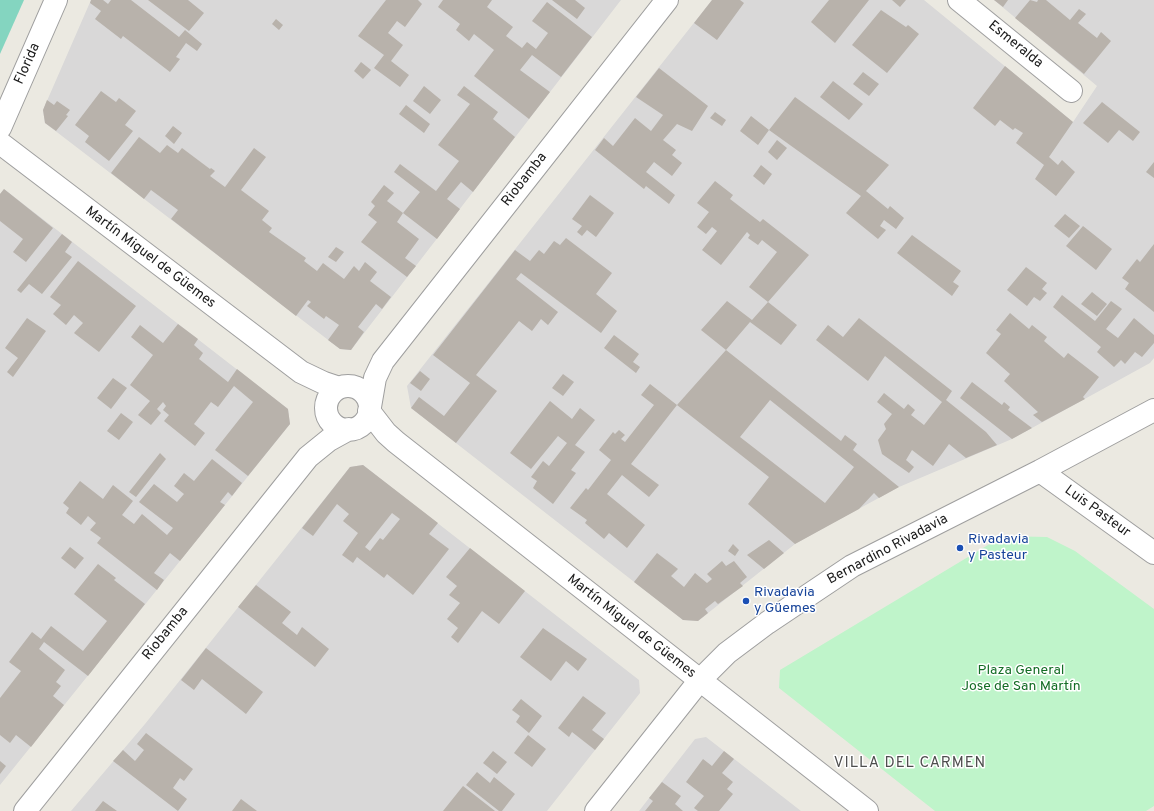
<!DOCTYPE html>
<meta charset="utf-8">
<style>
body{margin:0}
canvas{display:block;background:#ebe9e1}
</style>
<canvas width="1154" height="811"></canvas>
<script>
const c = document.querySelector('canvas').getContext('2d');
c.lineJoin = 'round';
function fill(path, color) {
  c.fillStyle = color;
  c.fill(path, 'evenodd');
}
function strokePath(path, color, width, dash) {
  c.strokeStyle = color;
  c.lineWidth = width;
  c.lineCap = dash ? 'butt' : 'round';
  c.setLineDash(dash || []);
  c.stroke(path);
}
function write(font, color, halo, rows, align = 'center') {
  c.font = font + ' Overpass,sans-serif';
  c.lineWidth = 3;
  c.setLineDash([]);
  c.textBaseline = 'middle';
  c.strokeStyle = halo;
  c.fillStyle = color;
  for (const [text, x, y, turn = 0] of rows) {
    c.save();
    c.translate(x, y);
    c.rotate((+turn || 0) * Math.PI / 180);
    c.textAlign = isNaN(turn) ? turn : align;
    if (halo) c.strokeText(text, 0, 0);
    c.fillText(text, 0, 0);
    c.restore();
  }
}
const residential = new Path2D(`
 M91,0H621L351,350L340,349L45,123L43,110Z
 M712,0H924L1073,122L1097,86L994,0H1154V358L1150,363L1012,439L899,487L829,525L795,544L698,621L683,620L411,408L407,386Z
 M4,189L288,409L290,424L0,785V194Z
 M363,465L639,680L640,693L547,811H71L145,724L350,467Z
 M706,737L801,811H639L695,739Z`);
const park = new Path2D(`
 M1003,536L1047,537L1075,551L1154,609V806L1146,811H935L779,688L780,670Z`);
const pitch = new Path2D(`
 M0,0H24L0,54Z`);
const building = new Path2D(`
 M91,0H103L108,4L111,0H131L179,37L185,30L202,44L197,51L186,43L176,57L180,59L170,72L123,36L121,39L95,19L101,11L90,3Z
 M148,0H188L204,13L189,31Z
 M386,0H418L422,4L405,27L397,21L388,33L403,45L391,61L409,75L400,87L374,68L384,55L358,36Z
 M443,0H492L487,7L513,27L506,36L522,48L527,42L536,49L548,33L532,21L547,2L592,37L561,77L532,55L520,70L550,92L529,119L474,76L494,50L474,34L469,41L456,30L460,24L438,7Z
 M552,0H575L585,8L577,19Z
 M712,0H740L744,3L717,40L694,23Z
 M829,0H869L835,43L811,22Z
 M892,0H906L900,7Z
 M994,0H1008L1003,7Z
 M1030,0L1037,2L1038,0H1046L1070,20L1079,9L1086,14L1078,23L1097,38L1101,32L1111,41L1084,74L1015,18Z
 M881,10L906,27L908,25L919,34L887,73L852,45Z
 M276,19L283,25L279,30L272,24Z
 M361,62L371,70L363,79L354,71Z
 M1005,66L1073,122L1049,157L1058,165L1062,160L1075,172L1056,196L1035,179L1044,165L1016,143L1023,133L1015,128L1013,130L1000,120L995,126L973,108Z
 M659,68L708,106L692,131L677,124L663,140L676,150L672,155L682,163L672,176L654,162L646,172L675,195L669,204L646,186L644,189L595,150L604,138L613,146L635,118L651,131L663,115L636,97Z
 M863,72L879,84L869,96L853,84Z
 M833,81L863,104L849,120L820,97Z
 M424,86L441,100L430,114L413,101Z
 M464,86L498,112L493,119L515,137L473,192L461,182L447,199L460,209L437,239L403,213L420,192L394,172L400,164L436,191L459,161L438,145L470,104L457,95Z
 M101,91L116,102L119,98L136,111L125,125L133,131L109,161L85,142L89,136L75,125Z
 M795,97L889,165L866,191L888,209L890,206L904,218L896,229L884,220L880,226L886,230L878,239L846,213L861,196L769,130L758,145L740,131L751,116L769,130Z
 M47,100L54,105L57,101L70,110L66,115L68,116L56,131L45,123L43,110Z
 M1102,102L1140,132L1133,141L1119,130L1108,143L1083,123Z
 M406,105L430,124L424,133L399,114Z
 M715,112L726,120L722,126L710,118Z
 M173,126L182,133L174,144L165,136Z
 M139,137L160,153L167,145L178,153L182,148L210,169L211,168L215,171L210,176L225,187L254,148L266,157L241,190L269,211L262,220L272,228L269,232L306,258L304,261L317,271L323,263L344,279L354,266L359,271L365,262L377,272L370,281L391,297L382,309L376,304L358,327L364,332L351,350L340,349L328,340L339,325L326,316L324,319L307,306L311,302L308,300L296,316L171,219L178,210L151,190L144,199L111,173Z
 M777,140L787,148L777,160L768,152Z
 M1154,162V178L1146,172Z
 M761,165L772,174L764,185L753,176Z
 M715,181L733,195L730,199L760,222L763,219L809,255L768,302L749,287L777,252L762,240L758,245L748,238L750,235L747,232L721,265L702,250L717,231L712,227L706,234L697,227L709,212L697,203Z
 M384,185L394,193L387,201L403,213L397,222L419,239L405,258L416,266L407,277L361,242L377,222L368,215L375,206L371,202Z
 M4,189L53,228L26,262L13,252L23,239L0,221V194Z
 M590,195L614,213L596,237L587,230L582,236L577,232L582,226L572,219Z
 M1065,214L1080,226L1069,238L1054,226Z
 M1083,226L1112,249L1096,270L1066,246Z
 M62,234L72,242L65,252L72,257L42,294L29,284L21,293L17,290Z
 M912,235L961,271L953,282L959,286L952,296L897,253Z
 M566,238L612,273L596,294L617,311L601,333L521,273L516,279L558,312L548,325L541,319L532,331L519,321L492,355L476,375L497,391L456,443L411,408L419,397L444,416L470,383L433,355L515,250L530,261L539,250L544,254L554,241L560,245Z
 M1154,244V312L1125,289L1129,283L1122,278L1137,259L1140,262Z
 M336,247L344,252L336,262L328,257Z
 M78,261L136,306L99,352L74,333L83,323L74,315L66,325L53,314L61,305L50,297Z
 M1026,267L1047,283L1042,289L1047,293L1040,301L1034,297L1027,306L1007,290Z
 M1092,292L1107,304L1097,316L1081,304Z
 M1062,295L1095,321L1111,301L1122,309L1106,329L1118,338L1134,318L1154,335V343L1142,357L1135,352L1125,364L1121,360L1114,367L1097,352L1101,347L1053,307Z
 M727,301L752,320L768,302L797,325L781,345L750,322L726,350L701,330Z
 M1010,313L1029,329L1032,325L1047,337L1044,341L1064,358L1068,353L1099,377L1083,397L1085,399L1042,422L1033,415L1038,412L1004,381L1010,374L986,353L1001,334L996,330Z
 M27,318L46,331L13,377L7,372L18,358L5,348Z
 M859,318L952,391L946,400L986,432L997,445L966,458L949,444L933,466L912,450L906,460L914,467L909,473L882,454L878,440L886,429L884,424L892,414L877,402L884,393L904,409L908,404L915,410L911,415L924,425L942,402L885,356L868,381L816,340L828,325L843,337Z
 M178,324L198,339L194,345L203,353L199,359L228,382L237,369L288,409L290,424L248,476L215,450L253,402L234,386L218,407L211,402L194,424L205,433L195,446L164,421L169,415L163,410L166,406L163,402L157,409L161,413L151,425L138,415L150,401L130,385L153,355L131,337L140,325L163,343Z
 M614,335L639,354L633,362L640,367L636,373L604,348Z
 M726,350L841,441L845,435L857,444L853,450L899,487L879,498L874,493L859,509L795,544L748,504L769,477L677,405ZM770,400L854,467L825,503L740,437Z
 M420,371L430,379L421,391L410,383Z
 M563,374L574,382L563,396L552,388Z
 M113,378L127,388L111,409L97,398Z
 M972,382L1002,405L1004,402L1010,407L1008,410L1032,428L1012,439L960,398Z
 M650,384L677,405L631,464L659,485L649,497L622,475L607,494L645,525L627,548L609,533L604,539L585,523L587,520L570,508L586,488L588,490L611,460L599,450L613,432L615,434L619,430L625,435L621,439L625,442L654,405L641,395Z
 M550,401L572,419L580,408L595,420L575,445L585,452L571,470L576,473L553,504L533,488L537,481L531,477L543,461L549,466L567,443L558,436L531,469L510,453Z
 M121,413L133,422L119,440L107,431Z
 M160,453L166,459L136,497L129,492Z
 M212,459L242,483L232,496L228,492L220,502L225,505L180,561L170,553L154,573L164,580L157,590L97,543L101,538L90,530L96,523L88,516L81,525L66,513L69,508L63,503L80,481L103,499L113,485L133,501L122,515L134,524L142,514L167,535L173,528L139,502L154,484L177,502L184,494L174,486L184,473L194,481Z
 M363,465L438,523L429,534L449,549L413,595L387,574L384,578L357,557L353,563L342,555L358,533L343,521L349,514L337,504L313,536L302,528L350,467ZM392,513L400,519L383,540L380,538L370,551L365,547Z
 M769,540L784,553L764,569L747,555Z
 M733,544L739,550L735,556L728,551Z
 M70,547L84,558L75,569L61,558Z
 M470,548L525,591L499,624L482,611L458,643L451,637L458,628L447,619L460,603L449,595L457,586L446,577Z
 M657,553L678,569L671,576L684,587L695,573L707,583L712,579L707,574L722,561L726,566L734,561L747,577L740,583L743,586L718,604L715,601L705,609L708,613L698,621L683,620L634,582Z
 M98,564L116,578L114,580L145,604L88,676L44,642L39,649L65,670L56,682L61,686L53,696L64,705L31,747L16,735L10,743L0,735V698L21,671L9,662L32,632L41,639L51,626L83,651L107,621L74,594Z
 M256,585L291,612L282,623L297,635L302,627L329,649L315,667L238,607Z
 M543,628L587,659L578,671L566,661L551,681L520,657Z
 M206,648L263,692L246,714L202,679L194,690L181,680Z
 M583,696L606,713L592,730L604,739L595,750L572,732L569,737L558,728Z
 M521,699L542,716L529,733L516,722L520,716L512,710Z
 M146,733L193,769L184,781L180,778L173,788L187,799L178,811L113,761L123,750L135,761L144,750L137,744Z
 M528,735L546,749L532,767L514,753Z
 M493,751L507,762L497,774L483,763Z
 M724,751L734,759L722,773L733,782L727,789L733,794L719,811H698L694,808L704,796L686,782L703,759L712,766Z
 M0,761L6,766L0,774Z
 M477,772L490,783L494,777L515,794L502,811H499L466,785Z
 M662,782L681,796L675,804L683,811H645L653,801L649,798Z
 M463,786L495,811H443Z
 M241,799L257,811H232Z
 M103,801L117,811H95Z`);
const minor = new Path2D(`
 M959,0L1071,91
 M0,128L56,0
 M0,143L301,372L324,383L339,388
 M326 408a22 22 0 1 1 44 0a22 22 0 1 1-44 0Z
 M370,407L375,378L383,361L667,0
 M369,411L386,433L396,442L867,811
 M1040,471L1154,553
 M25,811L308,457L329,440L349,429
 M596,811L700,680L727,653L767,623L852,566L1040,471L1154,410`);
const markers = [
 [960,548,4,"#1a4fb4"],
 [746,601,4,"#1a4fb4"]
];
const streetNames = [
 ["Esmeralda",1015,45,39],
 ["Florida",28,64,-66],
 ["Riobamba",525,180,-52],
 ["Martín Miguel de Güemes",150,258,37],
 ["Luis Pasteur",1097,512,36],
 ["Bernardino Rivadavia",888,550,-28],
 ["Martín Miguel de Güemes",631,627,38],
 ["Riobamba",166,634,-51]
];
const transitNames = [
 ["Rivadavia",968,540],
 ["y Pasteur",968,556],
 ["Rivadavia",754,593],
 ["y Güemes",754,609]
];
const parkNames = [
 ["Plaza General",1021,671],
 ["Jose de San Martín",1021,687]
];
const neighbourhoodNames = [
 ["VILLA DEL CARMEN",910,764]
];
fill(residential, '#d9d8d8');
fill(park, '#bff4ca');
fill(pitch, '#84d5c0');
fill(building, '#b8b2ab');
strokePath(minor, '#9f9f9f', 24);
strokePath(minor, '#fff', 22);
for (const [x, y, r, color] of markers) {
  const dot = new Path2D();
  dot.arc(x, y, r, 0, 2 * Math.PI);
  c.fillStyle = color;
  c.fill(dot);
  strokePath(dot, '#fff', 1.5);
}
write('14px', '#1b1b1b', '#fff', streetNames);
write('14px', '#164399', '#fff', transitNames, 'left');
write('14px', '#146d26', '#fff', parkNames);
c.letterSpacing = '1px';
write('15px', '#4e4e4e', '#fff', neighbourhoodNames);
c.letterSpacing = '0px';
</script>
